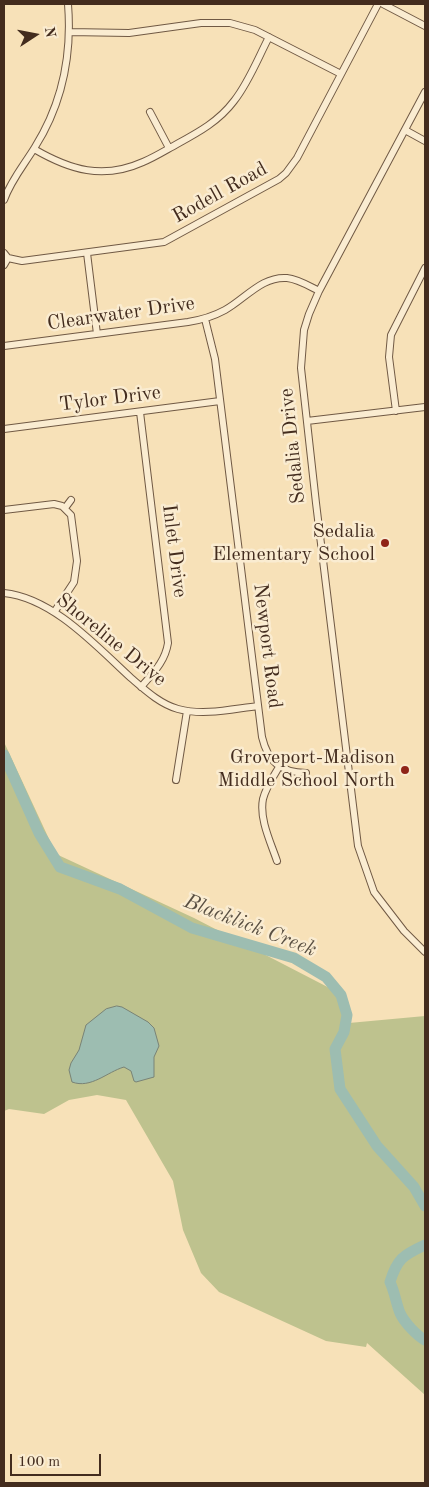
<!DOCTYPE html>
<style>
body{margin:0}
#map{position:relative;width:429px;height:1487px;overflow:hidden;background:#f7e1b8;font-family:"Old Standard TT",serif}
canvas{display:block}
.frame{position:absolute;inset:0;border:5px solid #432c1e;pointer-events:none}
.north{position:absolute;left:10px;top:10px;width:50px;height:50px;-webkit-text-stroke:4px #faecd1;paint-order:stroke;rotate:79deg;font-size:14px;font-weight:700;line-height:20px;text-align:center;color:#432c1e}
.north::after{content:'';display:block;margin:auto;width:18px;height:22px;background:#432c1e;clip-path:polygon(50% 0,100% 100%,50% 72%,0 100%)}
.scale{position:absolute;left:10px;top:1454px;width:91px;height:22px;box-sizing:border-box;border:2px solid #432c1e;border-top:0;padding-left:6px;font-size:15px;line-height:18px;white-space:nowrap;color:#432c1e;-webkit-text-stroke:4px #faecd1;paint-order:stroke}
</style>
<div id="map">
<canvas width="429" height="1487"></canvas>
<div class="frame"></div>
<div class="north">N</div>
<div class="scale">100 m</div>
</div>
<script>
const c = document.querySelector('canvas').getContext('2d');
c.lineJoin = 'round';
function fill(path, color) {
  c.fillStyle = color;
  c.fill(path, 'evenodd');
}
function strokePath(path, color, width, dash) {
  c.strokeStyle = color;
  c.lineWidth = width;
  c.lineCap = dash ? 'butt' : 'round';
  c.setLineDash(dash || []);
  c.stroke(path);
}
function write(font, color, halo, rows, align = 'center') {
  c.font = font + ' "Old Standard TT",serif';
  c.lineWidth = 5;
  c.setLineDash([]);
  c.textBaseline = 'middle';
  c.strokeStyle = halo;
  c.fillStyle = color;
  for (const [text, x, y, turn = 0] of rows) {
    c.save();
    c.translate(x, y);
    c.rotate((+turn || 0) * Math.PI / 180);
    c.textAlign = isNaN(turn) ? turn : align;
    if (halo) c.strokeText(text, 0, 0);
    c.fillText(text, 0, 0);
    c.restore();
  }
}
const green = new Path2D(`
 M4,742L56,854L194,918L345,996L349,1023L425,1016V1395L367,1343L366,1347L326,1341L219,1292L201,1273L183,1230L173,1181L126,1100L97,1095L69,1100L44,1114L9,1109L4,1111Z`);
const water = new Path2D(`
 M117,1006L122,1007L148,1022L154,1028L159,1046L154,1057V1077L136,1082L134,1081L131,1071L124,1067C107,1072 91,1089 72,1082L69,1070L71,1063L79,1050L86,1025L106,1009Z`);
const river = new Path2D(`
 M4,755L39,833L60,867L120,889L192,928L294,958L326,977L341,995L347,1015L344,1032L335,1049L340,1089L377,1146L414,1187L425,1206
 M425,1245C403,1255 397,1259 390,1282C395,1293 396,1303 400,1313C404,1322 417,1336 425,1340`);
const minor = new Path2D(`
 M383,4L425,26
 M69,32L129,33L201,23H230L255,30L341,74
 M425,92L319,291L309,314L304,330L301,368L316,503L358,846L374,892L404,931L425,952
 M150,112L169,148
 M405,130L425,141
 M34,149C70,170 103,180 143,162C155,157 166,150 177,144C199,132 219,121 234,101C249,82 258,58 269,37
 M4,200C11,180 24,165 35,147C62,104 72,54 68,4
 M4,253L8,258L22,261L164,242L279,179L286,173L297,158L378,4
 M87,253L97,334
 M4,265L8,258
 M205,319L215,359L262,737C268,762 280,772 306,773
 M4,346L188,322C201,320 214,316 225,310C245,299 262,276 287,278C298,279 309,286 319,291
 M396,411L389,357L391,335L425,268
 M140,412L168,643C165,662 153,673 141,687
 M307,421L425,407
 M4,429L220,401
 M65,508L71,500
 M4,510L54,504L62,506L71,515L77,561L74,582L55,611
 M4,593C53,598 96,646 131,678C145,690 160,704 178,709C204,716 232,709 258,706
 M176,780L187,711
 M277,861C271,843 259,819 263,799C266,787 273,777 279,767`);
const markers = [
 [385,543,5,"#8f2418"],
 [405,770,5,"#8f2418"]
];
const streetNames = [
 ["Rodell Road",220,193,-29],
 ["Clearwater Drive",121,314,-8],
 ["Tylor Drive",110,399,-7],
 ["Sedalia Drive",293,446,-96],
 ["Inlet Drive",174,551,83],
 ["Shoreline Drive",111,640,39],
 ["Newport Road",267,646,83]
];
const poiNames = [
 ["Sedalia",375,532],
 ["Elementary School",375,555],
 ["Groveport-Madison",395,758],
 ["Middle School North",395,781]
];
const waterNames = [
 ["Blacklick Creek",250,926,21]
];
fill(green, '#bec28e');
fill(water, '#9dbdb1');
strokePath(water, '#798376', 1);
strokePath(river, '#9dbdb1', 11);
strokePath(minor, '#705944', 8);
strokePath(minor, '#faecd1', 6);
for (const [x, y, r, color] of markers) {
  const dot = new Path2D();
  dot.arc(x, y, r, 0, 2 * Math.PI);
  c.fillStyle = color;
  c.fill(dot);
  strokePath(dot, '#faecd1', 2);
}
write('20px', '#432c1e', '#faecd1', streetNames);
write('20px', '#432c1e', '#faecd1', poiNames, 'right');
write('italic 21px', '#5a5043', '#faecd1', waterNames);
</script>
